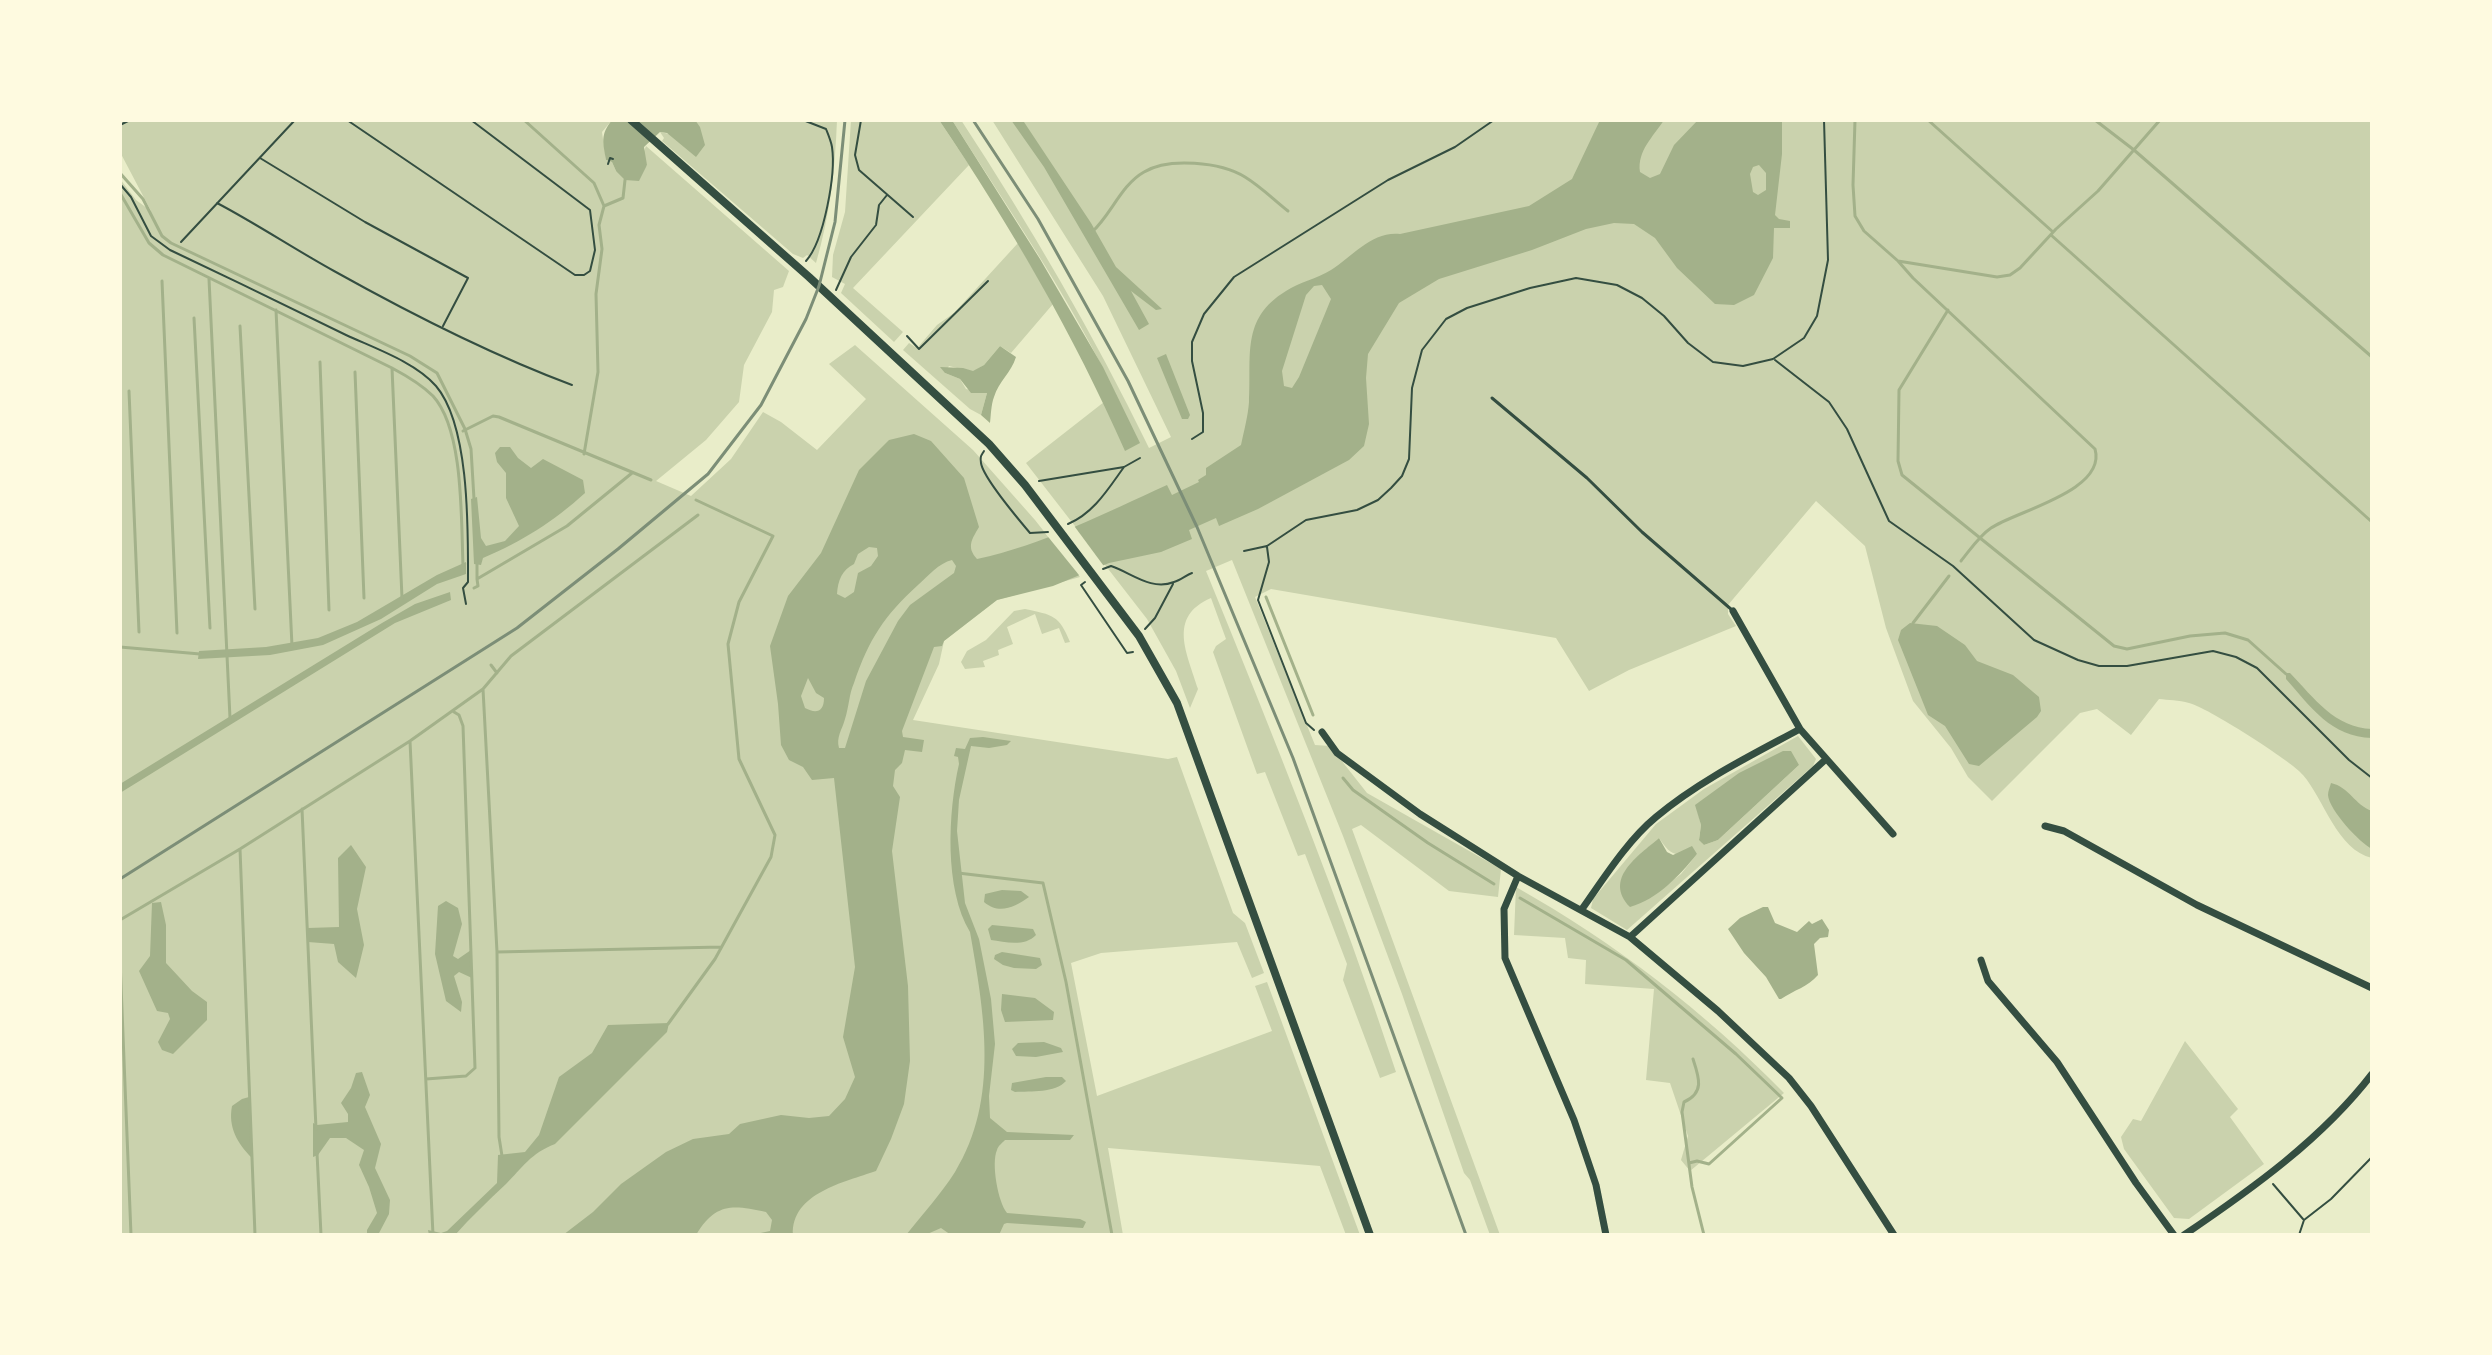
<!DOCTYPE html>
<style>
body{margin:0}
#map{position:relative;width:2492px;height:1355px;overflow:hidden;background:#e9edc9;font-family:Manrope,sans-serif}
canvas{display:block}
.frame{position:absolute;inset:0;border:122px solid #fefae0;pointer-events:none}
</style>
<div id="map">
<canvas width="2492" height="1355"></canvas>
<div class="frame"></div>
</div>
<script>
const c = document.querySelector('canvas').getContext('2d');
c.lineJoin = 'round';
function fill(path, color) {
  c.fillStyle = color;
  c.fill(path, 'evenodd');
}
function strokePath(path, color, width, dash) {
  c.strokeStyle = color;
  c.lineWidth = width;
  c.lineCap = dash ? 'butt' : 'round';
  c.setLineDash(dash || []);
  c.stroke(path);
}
const green = new Path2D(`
 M120,120H612L602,132L606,160L612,162L616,171L647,166L643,154L646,146L789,271L783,287L774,290L772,312L744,365L739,402L706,440L656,481L691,496L731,459L763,412L781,422L817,450L866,399L829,364L855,345L973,450L1035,520L1080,577L997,600L944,641L939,664L913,720L1168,759L1177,757L1233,913L1245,923L1264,973L1252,978L1237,942L1101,953L1071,963L1097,1096L1272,1031L1255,986L1267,982L1360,1235H1346L1320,1166L1108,1148L1123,1235H120V179L136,200L151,211L120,152Z
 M695,120H837C835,171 830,214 816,263L807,255L803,258L793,254L662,141L664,138L660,132L703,141Z
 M851,120H939L969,165L853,288L903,332L894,342L841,293L845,284L832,277L833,255L845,212Z
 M952,120H961C1031,227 1093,333 1149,448L1171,437L1103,296L992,120H2372V858C2337,850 2324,799 2303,775C2293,762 2205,706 2189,703C2179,700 2168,700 2159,699L2131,735L2097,709L2080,713L1992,801L1968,777L1951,748L1913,701L1886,628L1865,546L1816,501L1728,605V614L1736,626L1629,670L1589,691L1556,638L1271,589L1255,597L1315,745L1330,746L1367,793L1501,869L1498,897L1449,891L1361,825L1352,829L1500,1235H1490L1470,1180L1464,1173L1402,994L1343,836L1232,560L1206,571C1274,737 1340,902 1396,1072L1380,1078L1343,980L1347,964L1305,854L1298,856L1265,772L1257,774L1213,652L1216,646L1226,639L1211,598C1167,617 1187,653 1198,689L1190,708L1176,671L1147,619L1026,463L1104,402L1116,395C1071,299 1009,210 952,120Z
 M1018,243L1053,304L1011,353L1000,346L984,365L973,372L949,366L945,373L960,379L966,389L987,393L981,415L970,409L903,350L909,343L920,350L919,346L937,325L954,313Z
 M1025,609C1053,615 1059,615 1070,642L1065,643L1059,628L1042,634L1035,614L1007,627L1013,644L998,650L999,655L983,661L985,667L965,669L961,662L967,651L986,640L1014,611Z
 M1798,736L1816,759L1813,766L1627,930L1591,908L1593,899L1656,824L1704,789ZM1799,765L1718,840L1704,845L1699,839L1701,825L1696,805L1717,791ZM1659,838C1672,857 1674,855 1697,854L1681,874L1664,887L1624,873L1635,859Z
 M1516,887C1615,943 1704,1011 1784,1093L1690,1171L1681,1160L1688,1136L1670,1083L1646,1080L1654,989L1585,984L1586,960L1568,958L1565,938L1514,935Z
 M2185,1041L2238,1109L2230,1117L2264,1164L2189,1219L2174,1218L2124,1149L2121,1137L2133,1119L2141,1121Z`);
const water = new Path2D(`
 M612,120H695L700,127L705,145L696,157L667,133L660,132L644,147L647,165L639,181L625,180L616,171L612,162L606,160C603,142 600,135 612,120Z
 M939,120H952L1040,259L1103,367L1140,443L1125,451C1074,335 1010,225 939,120Z
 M1011,120L1024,122L1091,223L1116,267L1162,309L1156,310L1131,291L1149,324L1139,330L1044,167Z
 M1600,120H1664C1653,137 1637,151 1640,172L1650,178L1660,174L1674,145L1698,120H1782V154L1775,215L1779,219L1790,221V228H1774L1773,258L1754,295L1734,305L1715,304L1677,268L1655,238L1634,224L1614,223L1586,229L1532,250L1439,279L1399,303L1368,354L1366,378L1369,424L1364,446L1349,460L1258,509L1219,526L1216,518L1189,530L1192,539L1161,552L1109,563L1053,586L997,600L944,641L942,646L934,647L902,731L903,737L924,740L922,752L905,750L902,763L895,770L893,786L900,797L892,851L908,986L910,1061L904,1104L891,1139L876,1171C845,1182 791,1193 793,1235H751L770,1231L772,1220L766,1212C733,1205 716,1202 696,1235H563L593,1212L621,1184L666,1152L693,1139L729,1134L740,1124L781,1115L809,1118L829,1116L845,1099L855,1077L843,1037L855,967L834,778L812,780L803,767L789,760L781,745L778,704L770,646L788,596L821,553L859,470L889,440L914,434L931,441L964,478L979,527C972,539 966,547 977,559C1043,545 1105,513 1167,485L1172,495L1199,482L1198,480L1206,475V468L1241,445C1244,431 1248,416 1249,402C1252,357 1240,319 1286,291C1299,282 1317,279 1331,270C1353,256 1372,231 1400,234L1529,206L1572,179ZM1759,165L1766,173V190L1758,195L1753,192L1750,174L1753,167ZM1322,285L1331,299L1299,377L1292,388L1284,386L1282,371L1306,295L1314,286ZM869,547L877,548L878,556L871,566L858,573L854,592L845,598L837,594C838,580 842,570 854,564L858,554ZM952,560L956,566L954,573L910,605L898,621L866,681L845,748H839C836,737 842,730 845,719C849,707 849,694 854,683C869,639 884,616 918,585C928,576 939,563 952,560ZM808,678L816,693L824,698C824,712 816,714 805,708L801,696Z
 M1000,346L1016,357C1011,373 999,381 994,397C991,405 991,415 990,423L981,415L987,393H971L960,379L945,373L940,367L963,368L973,371L984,365Z
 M1166,354L1190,415L1188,419H1182L1157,358Z
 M500,447H510L518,458L531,468L543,459L583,480L585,493C553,522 523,541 483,558L481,565L474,564L471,499L477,497L481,538L486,546L505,541L519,526L506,498V473L497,462L495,453Z
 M466,562V574L437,584L381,619L323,645L270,655L198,659L199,651L266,647L318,638L357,622L437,575Z
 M450,592L451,600L395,623L120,793V784L382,623L415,604Z
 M1910,623L1937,626L1965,645L1977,661L2013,675L2039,697L2041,711L2037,717L1979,766L1969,764L1945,726L1928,715L1898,640L1901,630Z
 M2286,673H2290C2314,698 2335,728 2372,729V738C2331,737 2311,707 2286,679Z
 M983,737L1011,741L1007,745L989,748L971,746L959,800L957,831L965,903L979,939L991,999L995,1044L989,1096L990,1118L1007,1132L1074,1135L1070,1140H1005C1002,1143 998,1146 997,1150C991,1163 998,1202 1007,1213L1080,1219L1086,1222L1083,1228L1007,1223L1004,1224L999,1235H951L941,1228L925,1235H906C922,1215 941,1194 955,1172C1000,1099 984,1012 970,932C944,889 948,812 959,764L958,757L954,756L956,748L965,749L970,738Z
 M1783,751H1791L1799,765L1718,840L1704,845L1699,840L1701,825L1695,805L1739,773Z
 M2331,783C2349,787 2355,805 2372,811V849C2360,843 2329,810 2328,795C2328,791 2330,787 2331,783Z
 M1659,838L1667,852L1673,855L1692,846L1697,854C1679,876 1658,899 1630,907C1603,879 1638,856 1659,838Z
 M351,845L366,867L357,909L364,945L356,978L338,962L334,944L308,942V928L339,927L338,858Z
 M1002,890L1021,891L1029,897C1015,907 999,915 984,902L985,894Z
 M446,901L458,908L462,924L453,956L458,959L471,950L472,978L459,972L454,976L462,1002L461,1012L446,1001L435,954L438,906Z
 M161,902L166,925V963L192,991L207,1002V1020L173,1054L162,1050L158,1042L170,1019L168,1013L157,1011L139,971L150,956L152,903Z
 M1763,907H1768L1775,923L1797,932L1809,921L1812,924L1822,919L1829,930L1828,937L1820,938L1814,944L1818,975C1808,987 1794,990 1781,999H1779L1766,977L1744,953L1728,929L1740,918Z
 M992,925L1033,929L1036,935C1025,947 1005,942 991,940L988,929Z
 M1002,952L1040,958L1042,965L1036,969L1014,968L1003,965L994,959L995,955Z
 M1002,994L1035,998L1054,1012L1053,1020L1005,1022L1001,1010Z
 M669,1023L667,1032L555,1144C531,1153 522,1168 506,1184C488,1201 471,1217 455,1235H429L428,1230L441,1233L447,1231L497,1183L498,1155L525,1152L539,1135L559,1077L592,1053L608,1025Z
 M1044,1042L1061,1048L1063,1052L1036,1057L1016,1056L1012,1049L1018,1043Z
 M362,1072L370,1095L365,1107L381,1144L375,1168L390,1200L389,1214L378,1235H367V1230L377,1213L369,1187L359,1165L364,1150L346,1138H330L318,1155L313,1157V1123L317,1125L348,1122V1114L341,1103L351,1088L356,1073Z
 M1046,1077H1062L1066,1081C1055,1093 1031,1091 1015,1092L1011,1090L1012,1083Z
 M249,1097L252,1158C237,1143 228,1127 232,1106L242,1099Z`);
const pier = new Path2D(`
 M1072,523L1106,569L1083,580L1045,533Z`);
const stream = new Path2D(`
 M524,120L594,183L604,206
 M1855,120L1853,185L1855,216L1864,231L1898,261L1997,277L2010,275L2020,268L2056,229L2098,191L2160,120
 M1928,120L2053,232
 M2095,120L2134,150L2372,357
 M120,173L143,199L162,236L171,243L410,356L437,373L465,429L471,449L474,499
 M120,193L149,243L163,255L392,368C407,376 421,384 433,396C464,430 461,520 463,565
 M1092,232C1111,215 1121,185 1144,172C1168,157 1221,162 1245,177C1260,186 1274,200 1288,211
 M2051,235L2372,522
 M1898,261L1913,278L2095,449C2107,491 2016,511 1991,528C1979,536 1970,550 1961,561
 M209,279L230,718
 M162,281L177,633
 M276,310L292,646
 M1948,310L1899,390L1898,461L1902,475L2114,646L2127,649L2190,636L2225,633L2248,640L2286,674
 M194,318L210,628
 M240,326L255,609
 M320,362L329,610
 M392,368L402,598
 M355,372L364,598
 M129,391L139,632
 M463,431L493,416L499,417L651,480
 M584,454L598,372L596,294L602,249L599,225L604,206L623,198L625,180
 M477,563V579
 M474,588L478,586L477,579L567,526L632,473
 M1266,597L1313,715
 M1913,623L1949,576
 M120,647L200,654
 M491,665L497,673
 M483,689L497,952L499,1137L502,1156
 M410,741L433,1235
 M1343,778L1353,790L1428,843L1494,884
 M302,809L316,1129
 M240,849L255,1235
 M958,873L1043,883L1066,982L1112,1235
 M1520,898L1626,960L1736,1054L1782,1098L1709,1164L1697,1161L1689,1163
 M120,920L240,849L410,741L483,689L511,656L698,515
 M497,952L721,947
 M120,960L131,1235
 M668,1024L715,959L771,857L775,835L739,759L728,644L739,602L773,536L696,500
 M1693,1059C1699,1077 1705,1093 1684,1102L1682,1112L1692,1187L1704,1235
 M426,1079L466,1076L475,1068L463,726L459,715L454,712
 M317,1153L321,1235`);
const path = new Path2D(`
 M347,120L575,275H584L590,271L595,250L590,210L471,120
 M803,120L826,129C828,134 831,141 832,147C836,174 824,241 806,261
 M861,120L855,155L859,170L913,217
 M120,125L130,120
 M260,158L365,222L468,278L443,326
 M608,164L610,158L613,159
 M120,184L131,197L151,236L170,250C229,278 287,306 346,335C374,348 415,362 436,386C470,426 468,531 468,582L463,588L466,604
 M217,203C257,224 294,249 334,271C411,314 489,354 572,385
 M181,242L295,120
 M836,290L851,257L876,225L879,205L887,195
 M907,336L919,349L988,281
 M1775,360L1829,402L1847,429L1889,521L1953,566L2034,640L2078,660L2099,666H2127L2213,651L2236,657L2257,668L2349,760L2372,778
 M1192,439L1203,432V413L1192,361V342L1204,314L1234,277L1388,180L1455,147L1494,120
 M984,451C981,456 980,456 981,463C983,477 1019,520 1030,533L1048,532
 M1039,481L1124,467L1140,458
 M1068,524C1094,513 1108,489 1124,467
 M1267,547L1269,562L1258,600L1306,723L1314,730
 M1244,551L1267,546L1306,520L1357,510L1378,500L1391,488L1402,476L1409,459L1412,388L1422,350L1446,319L1467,308L1530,288L1576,278L1617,285L1642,298L1664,316L1688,343L1713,362L1743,366L1773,359L1804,338L1817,316L1828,260L1824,120
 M1103,569L1111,566C1132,573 1151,591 1174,582C1181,580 1186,575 1192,573
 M1085,582L1081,585L1127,653L1133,652
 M1145,629L1155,618L1173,584
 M2273,1184L2303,1219
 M2299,1235L2304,1220L2331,1199L2372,1157`);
const service = new Path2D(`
 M1492,398L1587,478L1642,532L1732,610`);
const minor = new Path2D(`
 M1733,611L1800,729L1893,834
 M1322,732L1337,753L1420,814L1518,876L1630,937L1718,1011L1789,1078L1811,1106L1894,1235
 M2045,826L2064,831L2197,905L2372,988
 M1518,876L1504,909L1505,958L1574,1120L1596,1185L1606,1235
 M1582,909C1604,878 1627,841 1656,817C1699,781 1750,756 1800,729
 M1630,937L1825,760
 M1981,960L1988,981L2057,1062L2136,1183L2174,1235
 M2184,1235C2252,1189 2322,1139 2372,1074`);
const tertiary = new Path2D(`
 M631,120L809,277L989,444L1025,485L1139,636L1177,703L1370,1235`);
const rail = new Path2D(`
 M973,120L1038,219L1128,381L1197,527L1293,758L1466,1235
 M120,879L517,628L618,549L708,474L761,405L806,319L819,286L835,222L845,120`);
fill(green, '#cad2ad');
fill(water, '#a3b18a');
fill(pier, '#e9edc9');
strokePath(stream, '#a3b18a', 3);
strokePath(path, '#344e41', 2);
strokePath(service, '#344e41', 3);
strokePath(minor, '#344e41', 7);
strokePath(tertiary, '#344e41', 8);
strokePath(rail, '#7c8e77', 3);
</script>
